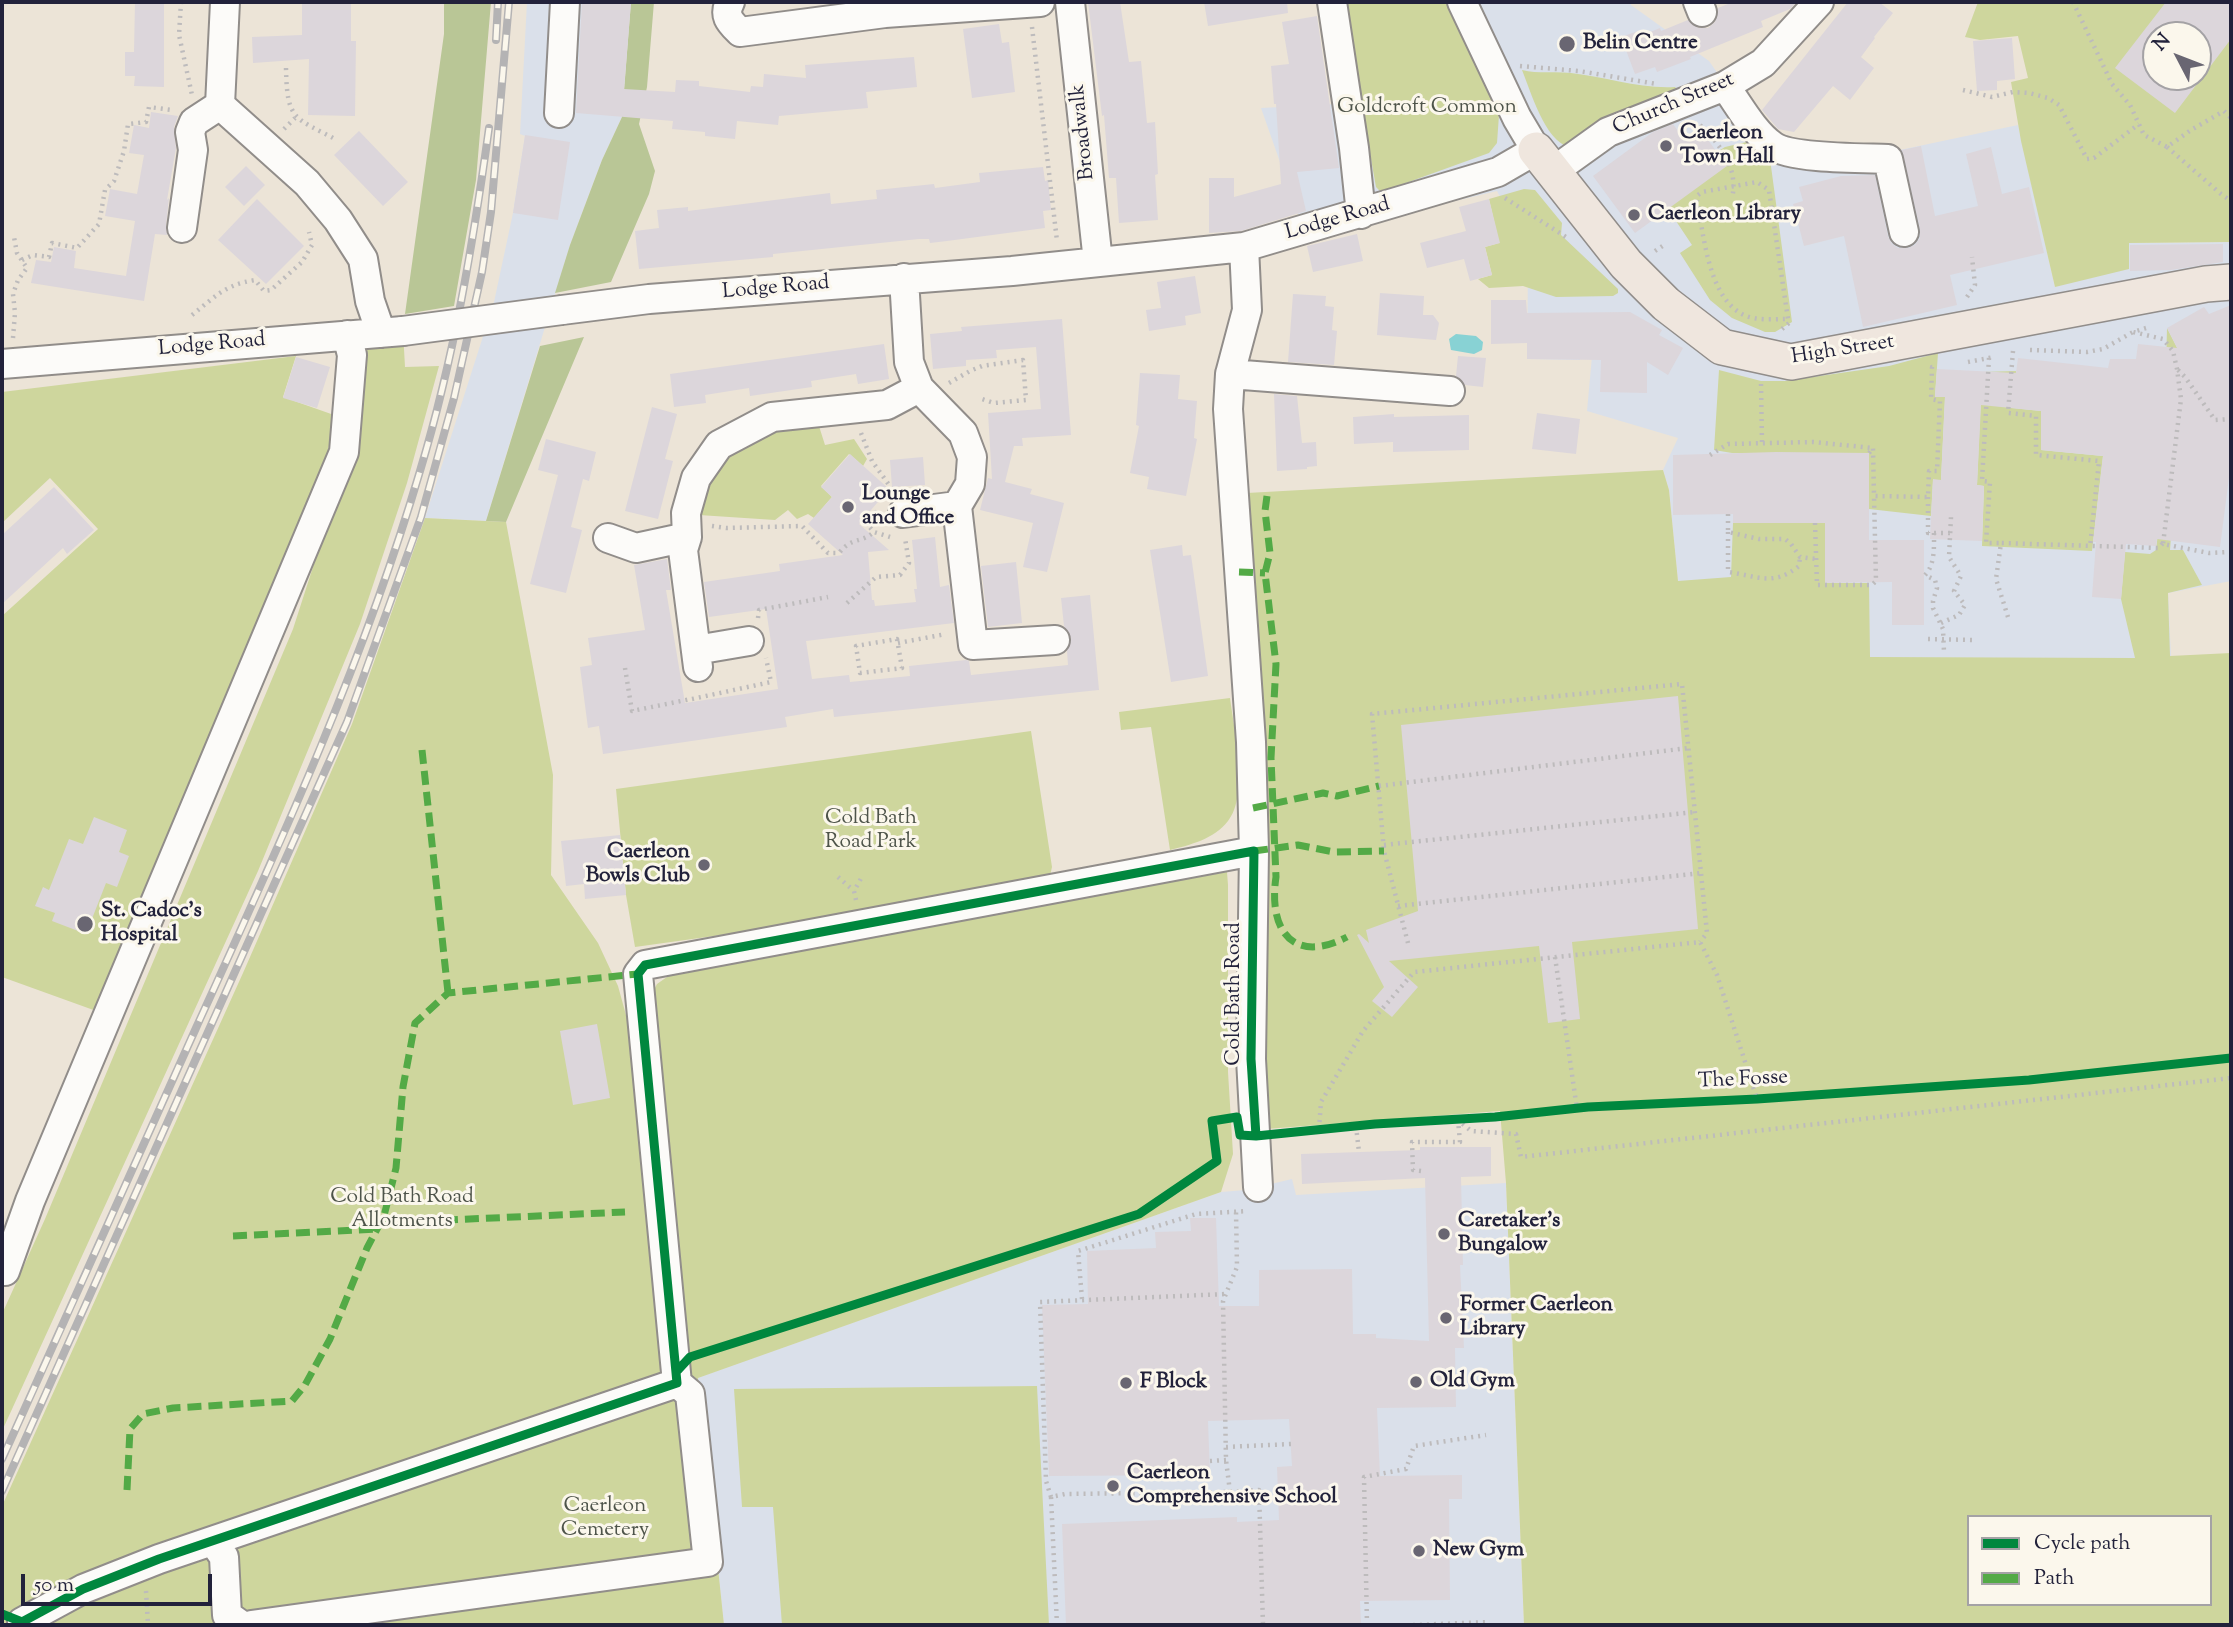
<!DOCTYPE html>
<style>
body{margin:0}
#map{position:relative;width:2233px;height:1627px;overflow:hidden;background:#ece4d7;font-family:"Sorts Mill Goudy",serif}
canvas{display:block}
.frame{position:absolute;inset:0;border:4px solid #22223b;pointer-events:none}
.legend{position:absolute;left:1967px;top:1515px;width:245px;height:91px;box-sizing:border-box;background:#fbf7ec;border:2px solid #a4a2a5;margin:0;padding:9px 12px;list-style:none;font-size:21px;color:#22223b}
.legend li{display:flex;align-items:center;gap:14px;height:35px}
.legend b{width:35px;border:2px solid #a4a2a5}
.north{position:absolute;left:2142px;top:21px;width:70px;height:70px;box-sizing:border-box;background:#fbf7ec;border:2px solid #a4a2a5;border-radius:50%;rotate:312deg;font-size:19px;font-weight:700;line-height:28px;text-align:center;color:#22223b}
.north::after{content:'';display:block;margin:auto;width:24px;height:32px;background:#696672;clip-path:polygon(50% 0,100% 100%,50% 72%,0 100%)}
.scale{position:absolute;left:21px;top:1574px;width:191px;height:32px;box-sizing:border-box;border:4px solid #22223b;border-top:0;padding-left:9px;font-size:21px;line-height:24px;white-space:nowrap;color:#22223b;-webkit-text-stroke:5px #fbf7ec;paint-order:stroke}
</style>
<div id="map">
<canvas width="2233" height="1627"></canvas>
<div class="frame"></div>
<ul class="legend">
<li><b style="height:9px;background:#00873e"></b>Cycle path</li>
<li><b style="height:9px;background:#53aa46"></b>Path</li>
</ul>
<div class="north">N</div>
<div class="scale">50 m</div>
</div>
<script>
const c = document.querySelector('canvas').getContext('2d');
c.lineJoin = 'round';
function fill(path, color) {
  c.fillStyle = color;
  c.fill(path, 'evenodd');
}
function strokePath(path, color, width, dash) {
  c.strokeStyle = color;
  c.lineWidth = width;
  c.lineCap = dash ? 'butt' : 'round';
  c.setLineDash(dash || []);
  c.stroke(path);
}
function write(font, color, halo, rows, align = 'center') {
  c.font = font + ' "Sorts Mill Goudy",serif';
  c.lineWidth = 6;
  c.setLineDash([]);
  c.textBaseline = 'middle';
  c.strokeStyle = halo;
  c.fillStyle = color;
  for (const [text, x, y, turn = 0] of rows) {
    c.save();
    c.translate(x, y);
    c.rotate((+turn || 0) * Math.PI / 180);
    c.textAlign = isNaN(turn) ? turn : align;
    if (halo) c.strokeText(text, 0, 0);
    c.fillText(text, 0, 0);
    c.restore();
  }
}
const built = new Path2D(`
 M527,2H631L622,117L602,160L570,245L486,521L425,518L494,302L513,213L525,136L520,134Z
 M1467,2H1630L1631,5L1709,61L1760,134L1888,159L1900,150L2018,125L2055,287L2128,243L2231,242V581L2168,593L2171,656L1717,975L1669,490L1663,470L1678,438L1587,411L1592,356L1580,343V360L1527,359L1528,269L1519,234L1497,191L1306,236L1261,108L1357,103L1495,80Z
 M1292,1179L1296,1195L1506,1183L1524,1625H724L697,1378L1221,1192L1246,1190Z`);
const green = new Path2D(`
 M1343,2H1447L1499,115L1497,143L1489,153L1381,192L1376,187Z
 M1978,2H2231V242L2129,243V269L2055,287L2021,141L2011,82L2028,78L2018,36L1980,40L1965,37ZM2156,35H2198V77H2156Z
 M1522,70C1538,74 1555,71 1571,73C1606,77 1640,89 1675,87L1677,89L1569,147C1545,141 1531,92 1522,70Z
 M1755,140L1768,144L1792,322L1775,332H1765L1732,318L1710,300L1680,253L1692,245L1668,209L1717,152L1725,147Z
 M1524,189L1535,190L1562,223L1561,235L1618,289V293L1613,296L1556,297L1523,286L1489,288L1478,279L1492,275L1485,247L1499,243L1489,199Z
 M2167,328L2184,361L2170,550H2183L2202,585L2168,593L2170,656L2231,653V1625H1524L1506,1183L1500,1111L1266,1129L1247,493L1663,470L1669,490L1678,581L1731,577L1733,523H1825V583H1869L1870,657L2135,658L2121,599L2125,552L2150,554L2156,550L2163,492ZM1969,1517H2210V1604H1969Z
 M403,331L405,367L439,366L407,483L360,624L320,721L258,871L2,1431V1314L45,1219L293,629L352,446L360,357L381,333Z
 M1938,353L1935,396L1945,397L1941,480H1933L1931,516L1869,509V453H1732L1714,450L1719,370L1761,381H1785L1889,366Z
 M296,356L283,397L334,415L326,463L99,1012L2,977V616L98,529L50,478L2,523V392Z
 M2016,371L2012,408L2041,411V450L2103,456L2092,551L1982,546L1984,486L1977,485L1982,372Z
 M818,423L825,445L854,439L867,459L863,466L849,454L821,486L832,497L814,518L808,514L797,519L788,510L775,520L699,515L703,495L713,471L734,449L774,428Z
 M425,518L506,522L553,775L551,875L598,943L618,986L629,1026L660,1361L677,1371L648,1001L657,984L677,970L1227,872L1228,885V1072L1233,1154L1221,1192L698,1378L724,1625H2V1506L243,973L352,724Z
 M1230,698C1234,729 1249,796 1228,821C1214,839 1190,845 1170,850L1151,727L1121,730L1119,712Z
 M1031,731L1052,867L1049,880L793,925L635,947L626,895L616,789Z
 M1037,1386L1049,1625H782L773,1507H742L734,1389Z`);
const forest = new Path2D(`
 M444,2H491L476,180L454,306L405,314L444,34Z
 M631,2H654L647,87L639,124L655,171L649,194L611,282L555,293L570,245L602,160L622,117Z
 M584,337L506,522L486,521L540,346Z`);
const water = new Path2D(`
 M1456,334L1476,336L1483,342L1482,350L1474,354L1451,350L1449,339Z`);
const building = new Path2D(`
 M135,2H164V87L134,86L135,76H125V52H134Z
 M302,2H351V41H356L355,116L308,115L309,59L253,63L252,37L302,35Z
 M582,2H631L624,89L675,92L676,80L699,81V86L750,92L751,86L763,87L764,74L806,78L805,65L914,57L917,87L866,92L868,108L779,116L778,125L737,121L735,139L705,136V132L672,129L673,121L576,113Z
 M1088,2H1120L1129,62L1141,61L1147,123L1155,122L1158,174L1155,175L1158,220L1119,223L1116,178H1109L1104,115L1102,116Z
 M1204,2H1287L1288,13L1208,26Z
 M1733,2H1797L1790,9L1761,21L1763,27L1690,57L1691,59L1657,72L1655,67L1635,74L1621,37L1641,30L1643,35L1660,28L1661,31L1688,20L1699,28H1708L1715,22L1718,8Z
 M1848,2H1879L1893,13L1874,37L1875,38L1861,57L1874,68L1850,100L1833,86L1794,132L1778,129L1762,110Z
 M2166,2H2231V39L2175,113L2115,68ZM2156,35H2198V77H2156Z
 M1317,16L1339,168L1297,172L1306,211L1241,231L1209,233V178H1234V197L1281,184L1276,104H1274L1271,66L1289,64L1282,22Z
 M999,24L1002,43L1009,42L1015,92L972,98L963,29Z
 M2012,38L2015,79L1997,81V90L1977,91L1973,41Z
 M151,112L178,116L174,127L176,148L167,200L169,198L166,226L167,235L155,234L144,301L31,283L36,260L51,262L54,247L76,251L74,268L126,276L135,221L105,216L110,189L137,194L144,155L129,153L134,125L149,128Z
 M1673,124L1685,141L1700,129L1727,166L1635,233L1593,176L1653,132Z
 M359,131L408,182L383,206L334,155Z
 M525,135L570,142L558,220L513,213Z
 M1921,146L1935,216L1978,206L1966,154L1991,147L2002,194L2029,187L2044,253L1950,275L1957,305L1863,327L1844,236L1804,246L1793,204L1803,201L1799,187L1841,176L1875,175L1888,236L1892,244L1898,248H1908L1915,245L1920,238V229L1902,150Z
 M246,166L265,185L244,206L225,187Z
 M1043,167L1045,181L1048,180L1051,210L1043,211L1045,228L947,241L930,243L929,239H919L773,254V257L639,269L635,231L659,228L657,210L688,207V211L830,193L831,204L877,199L876,190L934,184L935,188L980,182L979,173Z
 M257,199L304,246L266,284L218,240Z
 M1489,199L1500,243L1485,247L1492,275L1470,281L1464,259L1427,268L1420,243L1466,231L1459,207Z
 M1357,234L1363,261L1313,272L1307,246Z
 M2223,244V262L2171,270L2130,271V245Z
 M1195,276L1201,313L1185,316L1186,325L1149,331L1146,310L1161,308L1157,282Z
 M1380,293L1424,296L1423,315H1433L1439,323L1436,340L1377,335Z
 M1293,294L1326,296L1325,306L1334,307L1332,330L1337,331L1334,365L1288,362Z
 M1491,300H1526L1527,313L1630,312L1662,330L1659,335L1683,348L1668,375L1647,362V393L1600,392L1601,360L1527,359V343L1491,344Z
 M2231,305V462L2220,547L2157,539L2156,546L2126,544L2121,599L2092,597L2096,542H2093L2103,456L2041,450V411L1981,405L1977,485L1984,486L1982,541L1930,539L1933,479L1941,480L1945,397H1935L1937,369L2016,373L2018,358L2108,368L2110,359H2136L2138,344L2177,348L2167,328L2204,307L2209,314Z
 M1062,319L1071,435L1022,438L1023,446H1014L1005,482L1032,489L1030,494L1064,503L1047,572L1023,567L1033,523L980,510L988,478L992,479L988,413L1041,409L1036,347L996,350L997,358L966,360V366L933,369L930,334L962,331L961,327Z
 M884,344L889,379L858,384L856,374L811,381L812,387L750,396L749,388L705,395L706,403L674,407L670,374Z
 M1458,356L1486,358L1483,387L1465,385L1456,376Z
 M296,357L330,367L317,408L283,398Z
 M1140,373L1180,375L1178,399L1197,401L1194,438L1197,439L1186,496L1147,489L1149,477L1130,473L1139,426L1136,425Z
 M1274,394L1297,396L1302,443L1316,442L1317,466L1307,467V469L1277,471Z
 M652,407L677,414L665,459L673,461L658,519L625,511Z
 M1537,413L1580,419L1576,454L1532,449Z
 M1394,414V417L1469,415V450L1393,452V442L1354,444L1353,417Z
 M546,439L596,452L589,481L583,479L571,527L582,530L566,593L530,584L558,475L538,470Z
 M1776,452L1869,453V540H1924V625H1892V582L1825,583V523H1733V514L1673,515V455Z
 M850,454L889,489L859,524L889,550L868,552L872,600H874L875,606L916,602L914,589H917L912,540L935,537L940,587L949,585L954,623L806,641L812,679L849,675L850,682L910,676L909,666L966,660L969,661L971,675L1068,665L1067,651L1071,638L1064,626L1061,598L1090,595L1099,690L834,717L833,709L785,717L787,727L603,754L599,726L588,728L580,667L592,665L588,638L645,630L634,565L667,559L671,590H666L685,703L778,689L766,609L709,617L704,582L780,571L779,564L843,555L808,524L832,497L821,487Z
 M923,457L925,485L892,487L890,460Z
 M54,487L94,530L67,554L63,548L2,604V535Z
 M1182,545L1183,556L1191,555L1208,676L1171,682L1150,550Z
 M1016,562L1022,623L988,627L981,566Z
 M1678,696L1698,929L1572,942L1580,1019L1548,1023L1539,946L1389,961L1418,987L1392,1017L1372,1001L1384,987L1357,935L1359,934L1369,943L1366,930L1418,911L1401,725Z
 M94,817L127,830L119,852L129,856L117,887L106,883L86,934L52,921L55,913L35,906L43,887L49,890L69,839L83,844Z
 M620,835L626,895L585,899L584,884L566,886L561,841Z
 M597,1024L610,1098L573,1105L560,1031Z
 M1420,1147H1491V1176L1461,1177L1463,1265H1460L1464,1348H1455L1456,1407L1377,1408L1380,1476L1462,1475V1499H1449L1450,1600L1360,1601L1361,1625H1066L1062,1524L1237,1517V1522L1279,1520L1277,1467L1292,1466L1289,1419L1208,1421L1210,1475L1049,1476L1042,1305L1088,1304L1087,1251L1156,1248L1155,1232L1191,1231L1190,1218H1216L1219,1306H1259V1270L1352,1269L1353,1334H1376V1338L1429,1341L1425,1178L1302,1184L1301,1154L1420,1150Z`);
const path = new Path2D(`
 M181,2L179,35L192,95
 M2073,2L2112,84L2130,105L2144,135L2167,147L2191,130L2224,111L2231,118
 M1032,27L1057,241
 M1520,66L1579,71L1657,84
 M286,68C287,121 294,117 337,140
 M1963,90L1992,97L2013,92L2029,93L2048,98L2059,105L2087,159L2094,158L2139,124
 M1700,125C1720,144 1739,169 1732,198
 M284,129L295,118
 M2167,147L2221,194L2231,201
 M1505,198L1566,237
 M1655,251L1664,245
 M22,260L33,255L49,257L52,243L77,248L99,224L105,190L114,181L124,151L128,124L146,122L149,107L172,110
 M1967,297L1975,285L1972,257
 M192,315C215,297 224,285 255,280L264,291L271,290L302,262L312,245L309,232
 M2146,328L2133,332L2163,339L2173,351L2177,369L2181,399L2163,544L2209,553L2228,552
 M1782,329L1789,323L1788,319L1769,190L1757,182L1702,192L1698,195L1697,201C1704,235 1708,298 1744,315C1757,321 1774,319 1788,319
 M13,338L15,313L13,294L18,280L27,268L17,253L14,237
 M2030,350L2087,352L2103,349L2133,332
 M2013,351L2008,413L2036,416V455L2099,461L2090,547
 M1989,358L1982,481L1990,482L1986,543H2001
 M1968,362L1994,357
 M2178,370L2185,377L2215,420L2231,419
 M949,383L970,371L982,366L1023,360L1026,400L994,403L982,399
 M1761,384L1762,443
 M861,433L872,461L894,492
 M1869,453L1873,448L1874,496L1928,497L1929,471H1937L1940,401L1931,399L1932,367H1935
 M1710,455L1728,444L1813,442L1873,448
 M1928,497V533H1950
 M877,511L867,524L874,532L890,537
 M1728,514V532L1759,539H1785L1791,544L1800,557L1816,559
 M1815,523L1817,585H1872L1876,581L1874,496
 M712,526L726,528L802,526L828,553H839C853,536 860,544 874,532
 M1728,532V572C1758,576 1773,587 1799,566L1800,557
 M1934,533C1934,547 1935,565 1925,575L1935,580L1937,588L1933,601V608L1943,629L1944,652
 M847,603L876,577L900,575L909,563L905,538
 M2008,617L1996,579L2001,543L2159,548L2163,543
 M758,618L759,610L828,597
 M1941,623L1959,615L1965,605L1954,591L1961,576L1949,557L1951,517
 M897,639L902,668L860,673L856,646Z
 M1928,639L1974,640
 M898,643L946,634
 M625,668L632,711L691,699
 M692,699L771,682L766,658
 M1379,786L1688,748
 M1384,845L1695,812
 M838,877L854,891
 M856,900L854,891L863,875
 M1398,906L1701,873
 M1408,943L1384,851L1372,714L1682,684L1707,933L1700,942
 M1555,957L1577,1109
 M1356,1126L1359,1152
 M1319,1129L1321,1102L1363,1031L1414,972L1700,942L1717,975L1757,1099
 M1421,1171L1413,1170L1412,1142H1460L1458,1120L1471,1131L1516,1134L1521,1157L2231,1078
 M1082,1299L1078,1251L1196,1214L1248,1211
 M1226,1447L1291,1444
 M1210,1461L1226,1460
 M1230,1492L1259,1490L1263,1625
 M1051,1497L1046,1481L1040,1302L1226,1294
 M1489,1555L1521,1552
 M146,1591L148,1625
 M1057,1625L1051,1497L1065,1494L1230,1492L1226,1460L1223,1301L1237,1267L1236,1211
 M1367,1625L1364,1477L1406,1469L1414,1446L1486,1435
 M1413,1625L1490,1622`);
const minor = new Path2D(`
 M225,2L220,105L307,183L338,220L363,259L370,301L381,333
 M730,2C723,16 730,22 740,32L885,13L1040,2
 M1070,2L1098,262
 M1332,2L1354,148L1361,214
 M1698,2L1702,12
 M1725,86C1739,105 1753,132 1773,146C1792,159 1864,158 1888,159L1904,232
 M559,113L565,2
 M1550,168L1562,165L1608,132L1725,86L1763,63L1819,2
 M182,228L193,150L190,132L194,122L220,105
 M1244,247L1247,310L1230,374L1228,409L1251,742L1254,851L1251,1059L1258,1187
 M562,310L649,299L1012,271L1244,247L1498,172L1536,150L1517,118L1462,2
 M2,364L403,331
 M1230,374L1450,391
 M919,388L963,433L972,457L970,484L957,506L973,645L1055,640
 M903,513L957,506
 M608,538L636,548L687,537
 M696,650L749,641
 M698,667L683,550L687,537L686,513L696,478L719,445L772,417L887,405L919,388L909,362L904,278
 M5,1271L30,1201L344,452L352,355L347,335
 M216,1540L217,1547L224,1557L227,1615L241,1625
 M22,1622L83,1589L159,1559L677,1383L638,974L645,965L1254,851
 M251,1625L708,1562L690,1394L677,1383`);
const major = new Path2D(`
 M1536,150L1626,264L1666,304L1722,347L1791,362L2206,284L2231,282`);
const rail = new Path2D(`
 M496,40L498,2
 M2,1459C67,1316 131,1172 196,1028C279,846 363,664 420,471C454,358 473,244 489,128
 M2,1491L347,722L421,517L454,398L482,272L491,212L509,2`);
const minorBridge = new Path2D(`
 M403,331L562,310`);
const quiet = new Path2D(`
 M1267,496L1265,511L1270,553L1265,573L1276,664L1271,758L1276,877C1268,930 1293,965 1347,937
 M1239,572L1265,573
 M422,750L448,993
 M1253,808L1323,793L1337,796L1379,786
 M1254,851L1298,845L1334,852L1384,851
 M381,1223L625,1212
 M233,1236L377,1229
 M127,1490L130,1429L143,1414L173,1408L292,1401L305,1385L330,1339L367,1248L384,1216L396,1168L403,1087L415,1023L448,993L638,974`);
const cycleway = new Path2D(`
 M677,1371L690,1357L1139,1214L1217,1161L1212,1121L1237,1117L1240,1135L1256,1136L1375,1124L1495,1117L1588,1107L1757,1099L2029,1080L2231,1058
 M2,1614L22,1622L83,1589L159,1559L677,1383L638,974L645,965L1254,851L1251,1059L1256,1136`);
const markers = [
 [1567,44,9,"#696672"],
 [1666,146,7,"#696672"],
 [1634,215,7,"#696672"],
 [848,507,7,"#696672"],
 [704,865,7,"#696672"],
 [85,924,9,"#696672"],
 [1444,1234,7,"#696672"],
 [1446,1318,7,"#696672"],
 [1416,1382,7,"#696672"],
 [1126,1383,7,"#696672"],
 [1113,1486,7,"#696672"],
 [1419,1551,7,"#696672"]
];
const poiNames = [
 ["Belin Centre",1583,44],
 ["Caerleon",1680,134],
 ["Town Hall",1680,158],
 ["Caerleon Library",1648,215],
 ["Lounge",862,495],
 ["and Office",862,519],
 ["Caerleon",690,853,"right"],
 ["Bowls Club",690,877,"right"],
 ["St. Cadoc's",101,912],
 ["Hospital",101,936],
 ["Caretaker's",1458,1222],
 ["Bungalow",1458,1246],
 ["Former Caerleon",1460,1306],
 ["Library",1460,1330],
 ["Old Gym",1430,1382],
 ["F Block",1140,1383],
 ["Caerleon",1127,1474],
 ["Comprehensive School",1127,1498],
 ["New Gym",1433,1551]
];
const streetNames = [
 ["Church Street",1674,105,-23],
 ["Broadwalk",1084,132,-96],
 ["Lodge Road",1338,220,-16],
 ["Lodge Road",776,289,-5],
 ["Lodge Road",212,346,-5],
 ["High Street",1843,351,-9],
 ["Cold Bath Road",1235,994,-90],
 ["The Fosse",1743,1081,-3]
];
const parkNames = [
 ["Goldcroft Common",1427,108],
 ["Cold Bath",871,819],
 ["Road Park",871,843],
 ["Cold Bath Road",402,1198],
 ["Allotments",402,1222],
 ["Caerleon",605,1507],
 ["Cemetery",605,1531]
];
fill(built, '#dae0ea');
fill(green, '#ced69d');
fill(forest, '#b9c696');
fill(water, '#88d2d4');
fill(building, '#dcd6db');
strokePath(minor, '#918d8a', 32);
strokePath(major, '#918d8a', 38);
strokePath(path, '#bdbbbc', 4.5, [2, 5]);
strokePath(minor, '#fcfbf9', 28);
strokePath(major, '#efe6de', 35);
strokePath(rail, '#b4b3b4', 8);
strokePath(rail, '#fbf7ec', 5, [16]);
strokePath(minorBridge, '#918d8a', 32, []);
strokePath(minorBridge, '#fcfbf9', 28);
strokePath(quiet, '#53aa46', 7, [14, 7]);
strokePath(cycleway, '#00873e', 9);
for (const [x, y, r, color] of markers) {
  const dot = new Path2D();
  dot.arc(x, y, r, 0, 2 * Math.PI);
  c.fillStyle = color;
  c.fill(dot);
  strokePath(dot, '#fbf7ec', 2.5);
}
write('bold 21px', '#22223b', '#fbf7ec', poiNames, 'left');
write('21px', '#22223b', '#fbf7ec', streetNames);
write('21px', '#4e544a', '#fbf7ec', parkNames);
</script>
